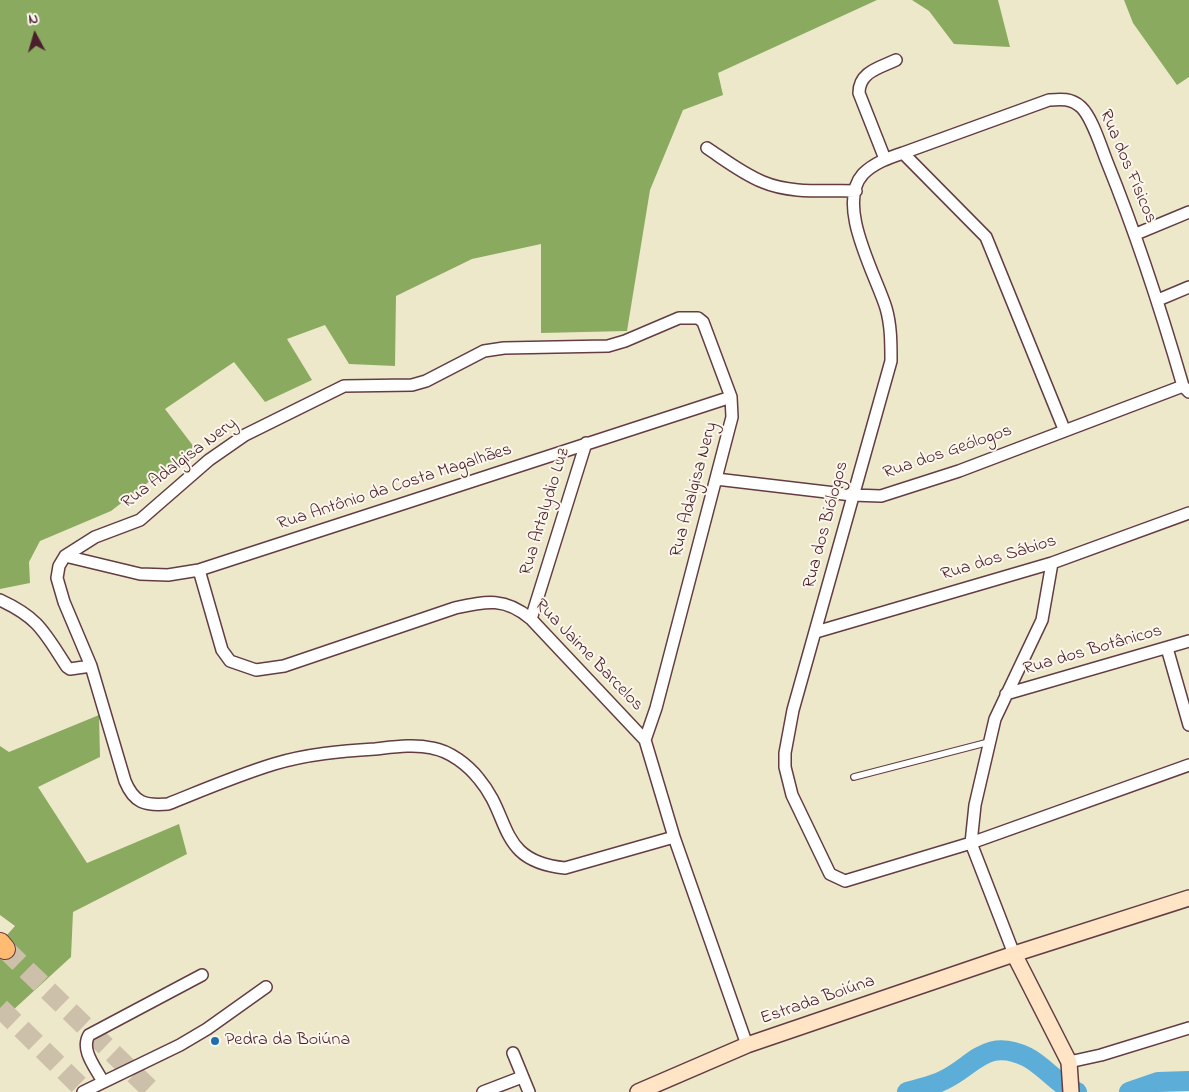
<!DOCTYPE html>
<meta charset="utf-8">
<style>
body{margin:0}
#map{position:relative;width:1189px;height:1092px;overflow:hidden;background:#eee8cb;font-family:"Indie Flower",sans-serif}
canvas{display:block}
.north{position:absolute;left:10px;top:10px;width:50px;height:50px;-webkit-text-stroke:4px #fbf7ec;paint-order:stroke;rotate:354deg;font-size:14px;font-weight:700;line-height:20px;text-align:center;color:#4a1f2b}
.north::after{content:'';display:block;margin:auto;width:18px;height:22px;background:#4a1f2b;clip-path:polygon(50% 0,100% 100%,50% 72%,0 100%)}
</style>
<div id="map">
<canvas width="1189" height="1092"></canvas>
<div class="north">N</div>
</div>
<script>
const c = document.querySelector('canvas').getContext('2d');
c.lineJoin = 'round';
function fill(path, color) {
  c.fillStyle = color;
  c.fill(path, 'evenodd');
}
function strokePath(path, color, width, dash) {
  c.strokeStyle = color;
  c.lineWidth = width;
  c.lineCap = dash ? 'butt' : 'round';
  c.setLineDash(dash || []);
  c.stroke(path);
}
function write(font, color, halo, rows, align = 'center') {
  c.font = font + ' "Indie Flower",sans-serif';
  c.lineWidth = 4;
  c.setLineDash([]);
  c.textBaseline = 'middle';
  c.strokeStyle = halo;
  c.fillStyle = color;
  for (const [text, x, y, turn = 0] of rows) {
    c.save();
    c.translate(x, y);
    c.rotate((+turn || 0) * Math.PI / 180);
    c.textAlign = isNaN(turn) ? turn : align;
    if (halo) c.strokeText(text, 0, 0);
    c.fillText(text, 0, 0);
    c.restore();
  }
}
const forest = new Path2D(`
 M0,0H877L718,73L723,95L683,110L650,190L627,331L541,333V244L472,259L396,296L395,366L349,364L325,325L287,339L312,380L265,402L234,362L165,409L194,447L111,511L40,541L29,562L30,583L0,589Z
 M912,0H998L1010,47L954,44L929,11Z
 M1124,0H1189V77L1177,85L1133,23Z
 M99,715L100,757L38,787L87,863L179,824L187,854L73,912L71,957L0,1022V943L15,926L0,915V746L9,752Z`);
const river = new Path2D(`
 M907,1092C919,1088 933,1086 944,1080C974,1066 986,1037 1027,1057C1045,1066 1058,1086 1077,1092
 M1129,1092L1158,1082L1189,1081`);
const highwayTunnel = new Path2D(`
 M5,949L153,1092
 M0,1008L86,1092`);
const lane = new Path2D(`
 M854,777L989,742`);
const street = new Path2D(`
 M707,148C725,160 743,174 763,182C791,194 826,190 856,191
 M903,153L1049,100C1061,99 1071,98 1081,107C1092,117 1101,147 1107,162C1137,236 1161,310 1183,386L1189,392
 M885,159L859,93C859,72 879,68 896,60
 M1136,234L1189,212
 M1158,300L1189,287
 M1064,429L986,237L903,153C888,158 874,163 863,174C835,205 876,275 886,308C891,325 891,343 891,361L793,710L785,753V767L792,795L830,874L845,881L971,843L1189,765
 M716,479L852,495L881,496L959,471L1183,386
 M65,556L140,574L168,575L199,570L731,397
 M199,570L222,650L230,661L256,670L284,666L455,608C487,601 505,597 531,619L645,740L674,837L747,1045
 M0,600C39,618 44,632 67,667L70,669L91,666
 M531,619L586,443
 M816,632L1052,563L1189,513
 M1167,648L1189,725
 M1006,694L1189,641
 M645,740L656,708L732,417L731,397L703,322L698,318H679L625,341L608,346L504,348L484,351L426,381L412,385L344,386L245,435L209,460L140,520L95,537L65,556L59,566L57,578L64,602L91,666L125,781C134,803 145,806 168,804C203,790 238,775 274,764C307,754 342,751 375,749C394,747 414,744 432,748C450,751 468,765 479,779C512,818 497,861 565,868L674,837
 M1014,954L971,843L975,805L995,719L1042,620L1052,563
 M513,1053L529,1092
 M1069,1062L1101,1055L1189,1028
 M103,1082C96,1068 80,1050 89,1035L202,975
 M83,1092L180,1045L207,1029L266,987
 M483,1092L522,1077`);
const secondary = new Path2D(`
 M1014,954L1069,1062L1071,1092
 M638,1092L747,1045L1014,954L1189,898`);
const highway = new Path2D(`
 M0,943L5,949`);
const markers = [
 [215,1041,5,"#1f6fb2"]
];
const streetNames = [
 ["Rua dos Físicos",1127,167,67],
 ["Rua dos Geólogos",948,453,-19],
 ["Rua Adalgisa Nery",180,464,-37],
 ["Rua Antônio da Costa Magalhães",395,488,-18],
 ["Rua Adalgisa Nery",695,490,-75],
 ["Rua Artalydio Luz",546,512,-73],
 ["Rua dos Biólogos",827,525,-75],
 ["Rua dos Sábios",999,559,-17],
 ["Rua dos Botânicos",1093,651,-16],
 ["Rua Jaime Barcelos",588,656,46],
 ["Estrada Boiúna",818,1001,-19]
];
const poiNames = [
 ["Pedra da Boiúna",225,1041]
];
fill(forest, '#8aab5f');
strokePath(river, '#5cadd7', 20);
strokePath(highwayTunnel, '#cdc0ab', 20, [20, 10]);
strokePath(lane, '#633d43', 8);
strokePath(street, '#633d43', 14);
strokePath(secondary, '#633d43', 18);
strokePath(highway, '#633d43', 22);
strokePath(lane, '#fff', 5.5);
strokePath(street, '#fff', 11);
strokePath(secondary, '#ffe4c6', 15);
strokePath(highway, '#ffbb71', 20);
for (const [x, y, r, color] of markers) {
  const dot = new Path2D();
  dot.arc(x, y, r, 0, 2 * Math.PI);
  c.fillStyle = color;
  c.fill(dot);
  strokePath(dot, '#fbf7ec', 2);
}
write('18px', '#4a1f2b', '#fbf7ec', streetNames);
write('18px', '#4a1f2b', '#fbf7ec', poiNames, 'left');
</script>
